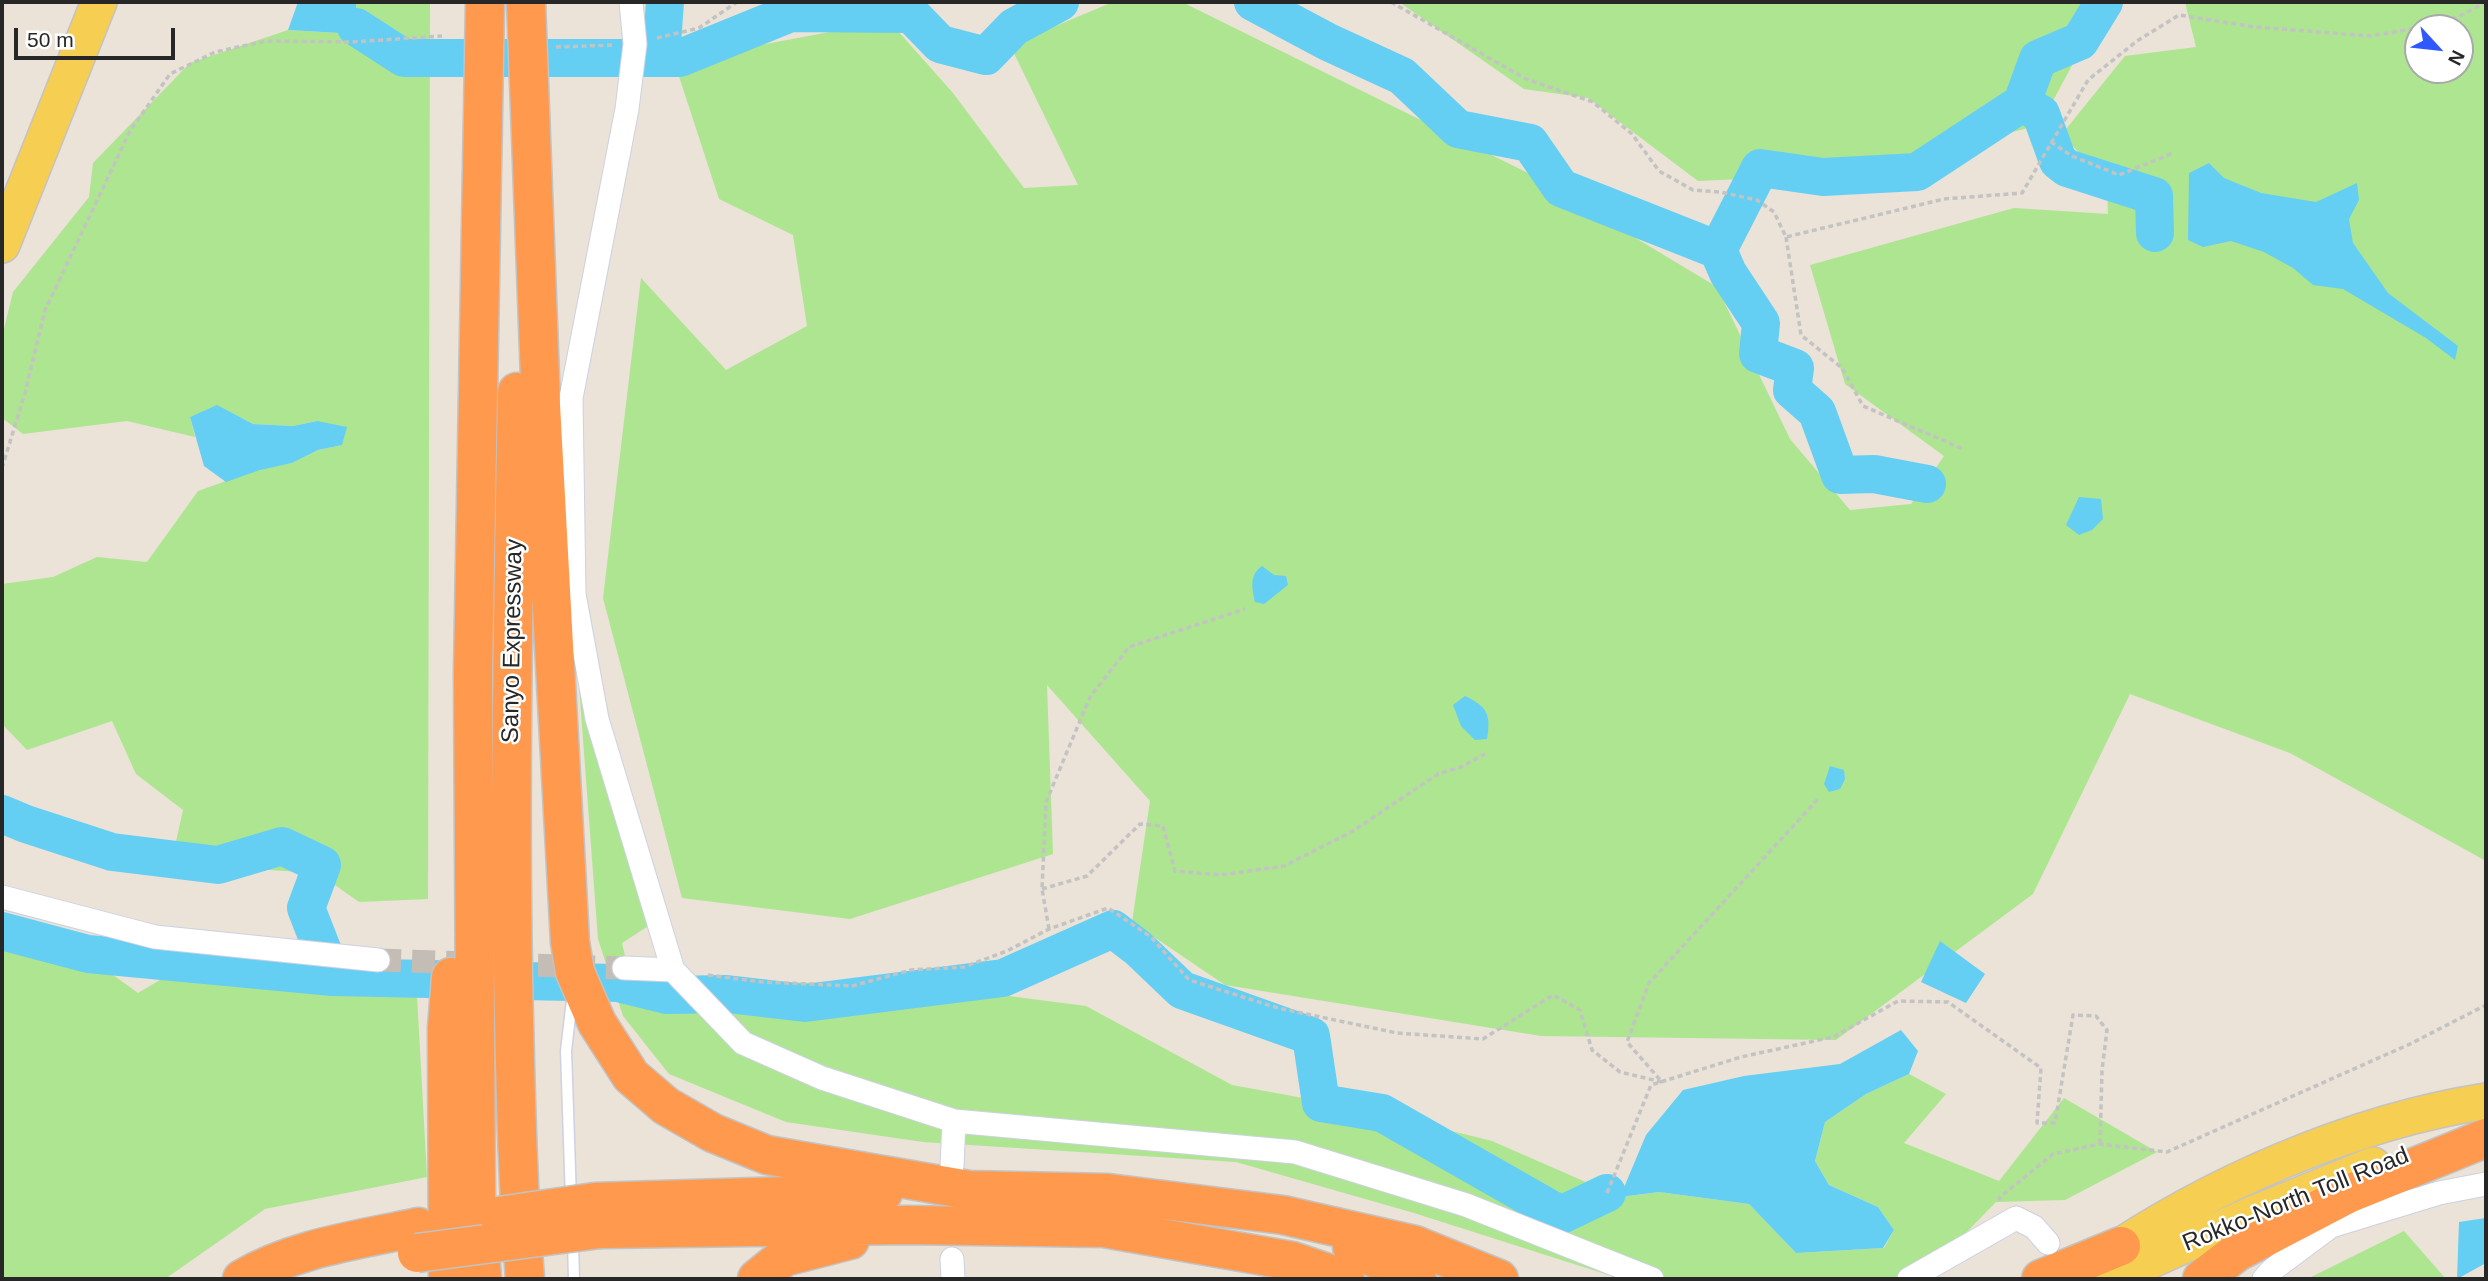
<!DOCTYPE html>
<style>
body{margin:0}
#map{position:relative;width:2488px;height:1281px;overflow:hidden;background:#ebe2d8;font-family:Helvetica,sans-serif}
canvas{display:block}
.frame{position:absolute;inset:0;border:4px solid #272727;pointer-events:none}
.north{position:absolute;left:2404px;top:14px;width:70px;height:70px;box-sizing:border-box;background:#fff;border:2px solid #a9a9a9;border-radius:50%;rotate:117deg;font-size:19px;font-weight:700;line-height:28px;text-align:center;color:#272727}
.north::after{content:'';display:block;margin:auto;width:24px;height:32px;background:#3058ff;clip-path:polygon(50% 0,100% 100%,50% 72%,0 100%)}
.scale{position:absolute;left:14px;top:28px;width:161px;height:32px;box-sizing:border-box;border:4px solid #272727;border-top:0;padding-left:9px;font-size:21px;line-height:24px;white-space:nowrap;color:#272727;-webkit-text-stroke:5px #fff;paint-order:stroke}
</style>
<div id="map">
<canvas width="2488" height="1281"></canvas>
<div class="frame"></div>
<div class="north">N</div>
<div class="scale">50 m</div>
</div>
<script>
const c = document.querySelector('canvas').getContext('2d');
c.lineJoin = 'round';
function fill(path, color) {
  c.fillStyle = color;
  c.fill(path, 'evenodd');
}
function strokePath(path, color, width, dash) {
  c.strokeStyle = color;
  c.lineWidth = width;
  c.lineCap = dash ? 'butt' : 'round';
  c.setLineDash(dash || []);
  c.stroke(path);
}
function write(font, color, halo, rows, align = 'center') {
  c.font = font + ' Helvetica,sans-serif';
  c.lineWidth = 5;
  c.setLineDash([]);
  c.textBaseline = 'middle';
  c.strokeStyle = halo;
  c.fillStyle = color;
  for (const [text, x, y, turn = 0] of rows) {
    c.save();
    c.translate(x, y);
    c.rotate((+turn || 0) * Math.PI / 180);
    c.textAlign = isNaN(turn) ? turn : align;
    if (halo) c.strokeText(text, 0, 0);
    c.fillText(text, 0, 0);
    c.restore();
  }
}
const green = new Path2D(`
 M356,2H430L428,899L359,902L318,873L171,864L183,810L136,774L112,721L27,750L2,724V584L53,577L97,557L147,562L198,491L260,469L292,463L318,450L341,445L317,421L293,426L253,424L217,406L190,417L195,437L127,421L23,434L2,418V337L13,292L89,197L93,163L190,63L288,30L340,33L356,26Z
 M1113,2H1182L1526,172L1717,287L1790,439L1850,510L1911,504L1944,456L1845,384L1810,265L2014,208L2108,214L2107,184L2062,134L2125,56L2196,47L2185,2H2181H2486V558L2484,559L2486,561V861L2290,753L2130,694L2033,894L1836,1040L1541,1036L1225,985L1132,922L1150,801L1047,685L1053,854L850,919L682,898L603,598L641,278L726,370L807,326L793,235L719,199L674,61L889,21L953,93L1024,188L1078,185L1010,45ZM2418,28H2460V70H2418Z
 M1399,2H2106L2040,125L1849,174L1698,181L1588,98L1524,89Z
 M579,686L653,923L622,943L636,1002L731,1013L741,982L916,984L1086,1006L1232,1085L1363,1109L1492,1141L1620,1197L1659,1192L1749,1204L1796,1253L1884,1248L1894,1230L1878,1207L1829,1185L1815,1161L1825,1122L1866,1094L1909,1074L1946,1094L1904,1143L1999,1181L2064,1098L2157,1152L2065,1200L1996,1202L1959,1240L1898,1279H1621L1414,1213L1236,1162L923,1142L786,1122L669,1074L623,1016L598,939Z
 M2,942L102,967L138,993L175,971L417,996L427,1177L265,1209L165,1279H2Z
 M2404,1231L2446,1279H2307Z`);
const water = new Path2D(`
 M298,2H356V27L340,33L288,30Z
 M2209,163L2224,178L2261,193L2316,202L2357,183L2359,200L2349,219L2353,243L2388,293L2458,346L2455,360L2426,338L2343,289L2313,285L2293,268L2264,252L2231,241L2203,247L2188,240L2189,173Z
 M217,405L253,424L293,426L317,421L347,427L342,445L318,450L292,463L260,470L226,482L204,466L190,417Z
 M2079,497L2101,499L2103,519L2092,530L2079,535L2066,525Z
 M1262,566L1274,575L1286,576L1288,585L1264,604L1255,602C1252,588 1249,575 1262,566Z
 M1465,696C1488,707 1491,715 1487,739L1475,740L1461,726L1453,705Z
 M1830,766L1844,770L1845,779L1840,789L1829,792L1824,784Z
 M1940,941L1985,974L1966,1003L1921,982Z
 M1901,1030L1918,1051L1909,1074L1866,1094L1825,1122L1815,1161L1829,1185L1878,1207L1894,1230L1883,1248L1796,1253L1749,1204L1659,1192L1620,1197L1646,1135L1683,1090L1744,1076L1840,1064Z
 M2486,1218V1263L2457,1279L2459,1222Z`);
const river = new Path2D(`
 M1253,2L1328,42L1402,76L1458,129L1530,143L1561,188L1718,250L1760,168L1823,177L1917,172L2022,103L2038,59L2080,41L2104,2
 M356,27L404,58H680L791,13L911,14L940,44L986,56L1014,27L1060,2
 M661,58L665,2
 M2022,103L2041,114L2058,161L2067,168L2154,196L2155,233
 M1718,250L1728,273L1761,323L1758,354L1795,368L1792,390L1817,412L1840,475L1874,474L1927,484
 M2,814L26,824L112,852L218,865L282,846L322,865L306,908L333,977
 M2,931L88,954L333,977L618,983L667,995L727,994L805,1003L1003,978L1113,929L1138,948L1182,990L1311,1036L1321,1103L1382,1113L1561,1215L1607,1193`);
const streetTunnel = new Path2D(`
 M378,960L469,963
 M504,964L624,968`);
const path = new Path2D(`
 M1391,2L1526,79L1593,102L1632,134L1659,171L1693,190L1720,192L1757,200L1774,212L1786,237L1944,199L2022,193L2088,80L2137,41L2179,15L2255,27L2370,36L2418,28
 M2419,28L2456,18L2486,2
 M657,38L699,28L737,2
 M556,47L615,45
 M2051,142L2072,156L2119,175L2173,153
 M1786,237L1801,335L1842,368L1863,406L1963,449
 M2,468L25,393L45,310L130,131L170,74L215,52L266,41L352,42L442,36
 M1042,889L1087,876L1140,824L1163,826L1175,871L1221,875L1284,866L1353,831L1438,774L1461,767L1485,754
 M1049,929L1042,889L1046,802L1090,697L1129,647L1245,609
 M708,975L762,982L852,986L911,970L964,967L1007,951L1049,929L1108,908L1151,937L1189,980L1278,1008L1397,1033L1483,1039L1553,995L1580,1010L1592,1050L1620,1072L1662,1082L1627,1042L1649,983L1819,798
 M1607,1193L1651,1085L1741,1057L1833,1037L1898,1001L1948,1002L2041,1068L2037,1123H2055L2073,1015L2096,1016L2107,1030L2102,1070L2100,1144
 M2001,1200L1999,1198L2053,1154L2100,1144L2167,1152L2410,1044L2486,1005`);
const lane = new Path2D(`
 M571,1200L566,1051L572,1000
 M573,1241L574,1279`);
const street = new Path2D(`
 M2,897L155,937L378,960
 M624,968L673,970L597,719L574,594L571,398L627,109L635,44L631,2
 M673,970L743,1043L822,1078L954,1121L1295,1152L1466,1205L1652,1279
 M952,1166L954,1121
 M952,1259L953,1279
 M1909,1279L2016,1218L2034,1227L2048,1243
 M2264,1279L2272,1270L2331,1226L2439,1193L2486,1184`);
const primary = new Path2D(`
 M2,245L99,2
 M2098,1261C2210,1184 2352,1122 2486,1101
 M2110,1279L2255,1213L2373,1165`);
const highway = new Path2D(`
 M526,2L541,405L570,942L575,972L597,1023L631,1076L666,1106L713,1133L767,1155L969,1190L1108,1193L1283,1215L1415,1245L1499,1279
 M517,392C513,602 509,811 514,1021C516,1107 518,1193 525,1279
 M595,1202L883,1193
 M600,1229L907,1225L1104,1228L1292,1261L1345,1279
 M1352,1247L1417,1279
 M242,1279C294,1248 359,1240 418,1227
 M448,1279L447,1028L451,977
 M482,1279L476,1196L473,672L485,2
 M757,1279L784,1257L850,1240
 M2041,1279L2121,1246
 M2202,1279L2237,1252L2348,1194L2486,1138`);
const highwayBridge = new Path2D(`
 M499,1216L595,1202
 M417,1253L600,1229`);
const streetNames = [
 ["Sanyo Expressway",513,641,-89],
 ["Rokko-North Toll Road",2296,1200,-22]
];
fill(green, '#aee591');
fill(water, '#65cef3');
strokePath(river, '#65cef3', 38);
strokePath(streetTunnel, '#c4bdb5', 23, [23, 11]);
strokePath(lane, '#cdd1e1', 13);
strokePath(street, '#cdd1e1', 25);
strokePath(primary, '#c3c3c3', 38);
strokePath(highway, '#c3c3c3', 41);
strokePath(path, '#c3c3c3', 3.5, [5, 3.5]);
strokePath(lane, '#fff', 10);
strokePath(street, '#fff', 23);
strokePath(primary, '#f6ce52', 35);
strokePath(highway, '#ff994e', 38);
strokePath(highwayBridge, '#c3c3c3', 41, []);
strokePath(highwayBridge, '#ff994e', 38);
write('24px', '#272727', '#fff', streetNames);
</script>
